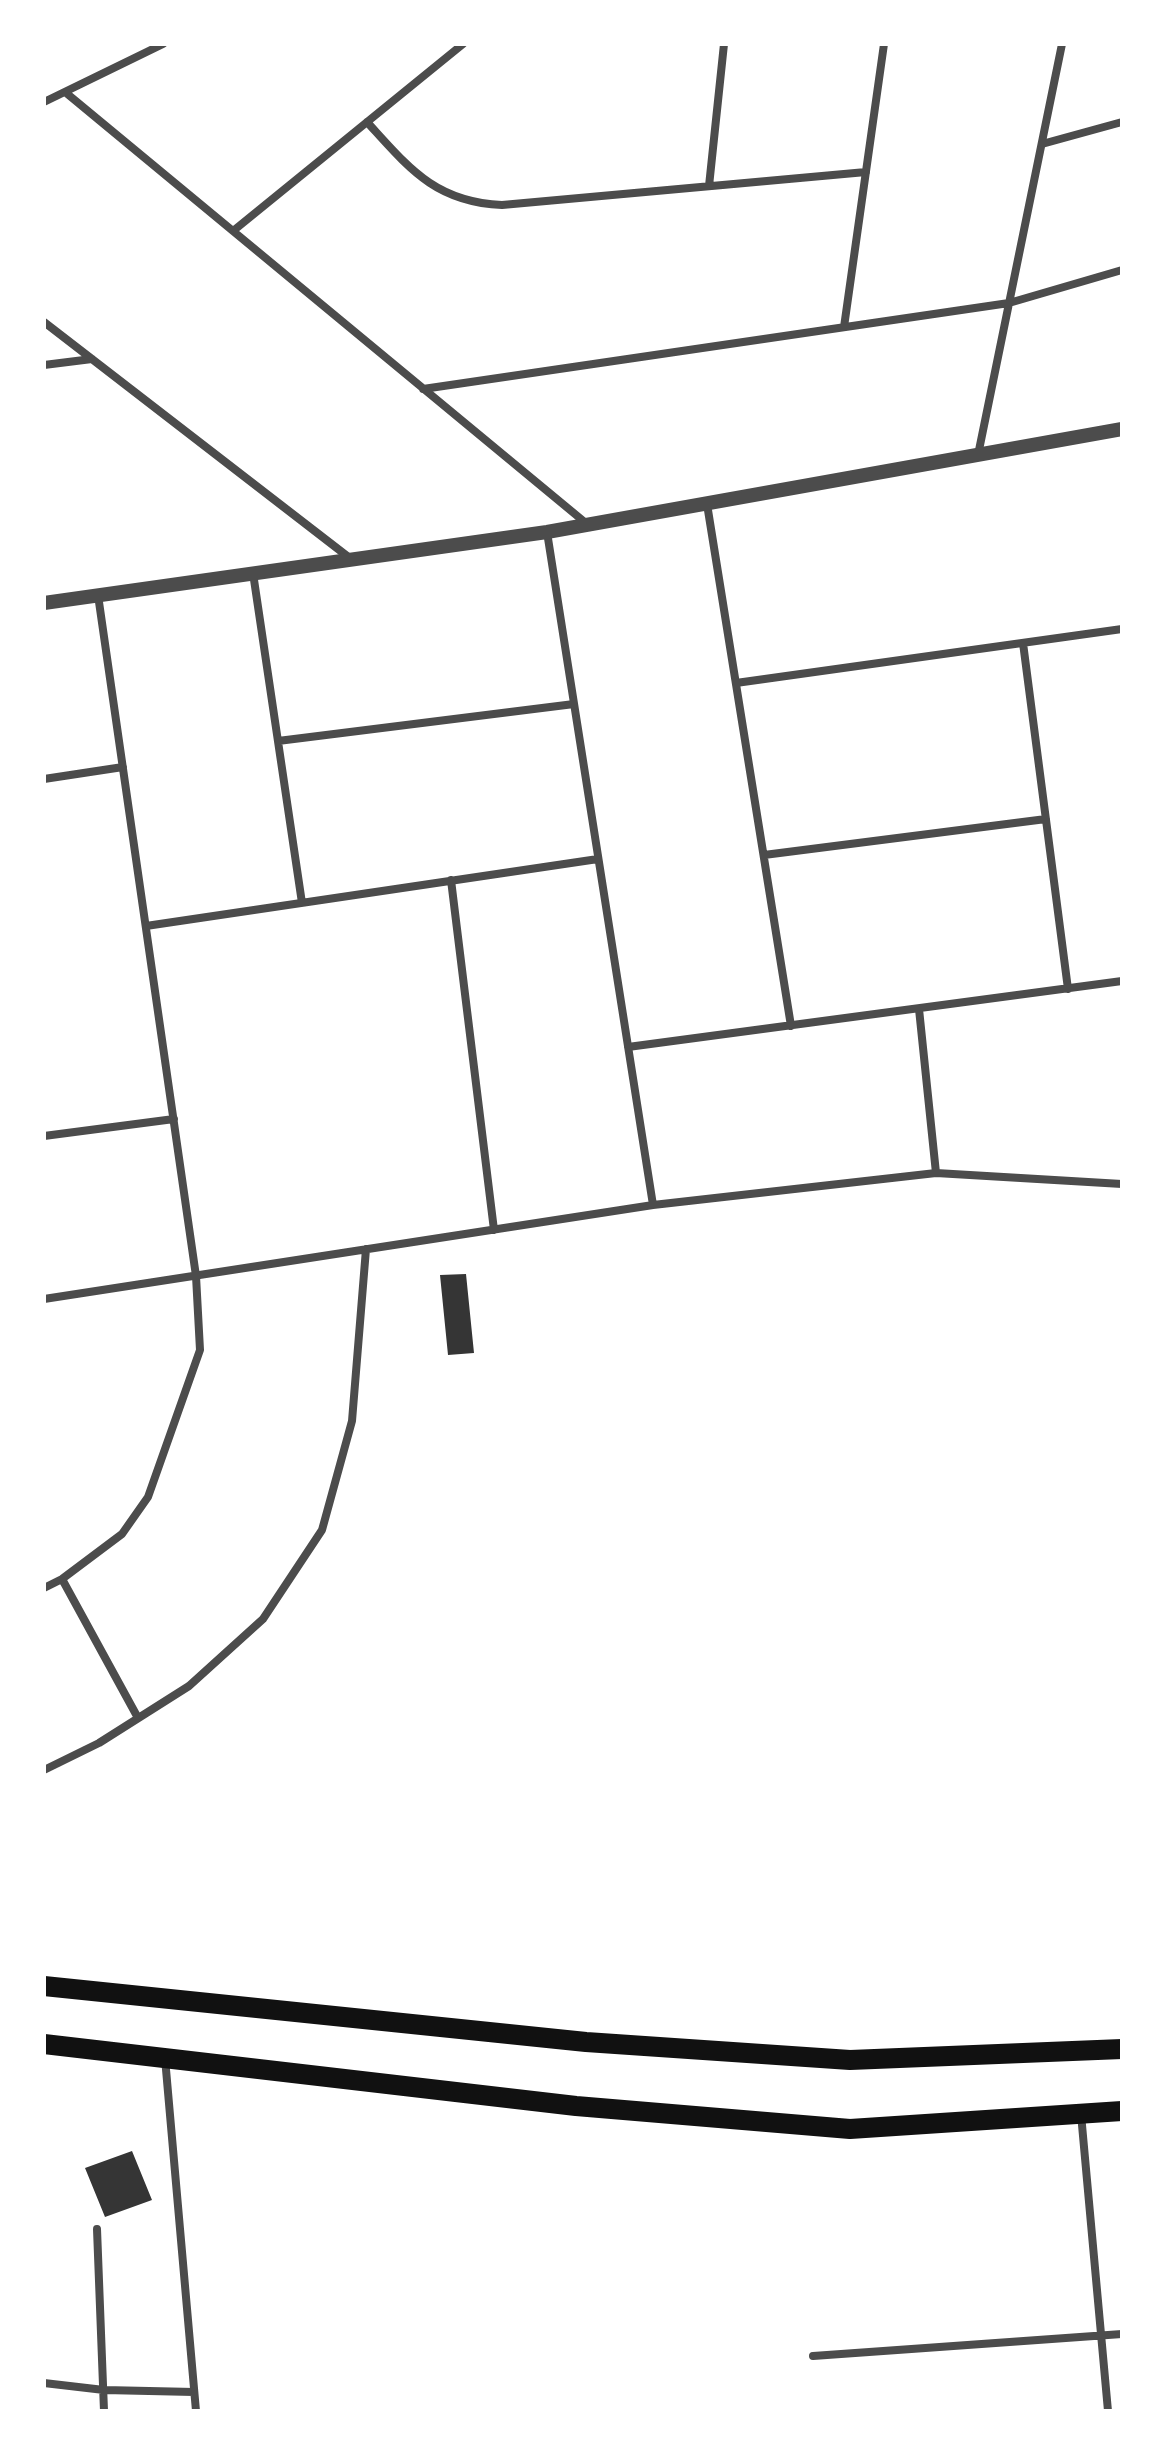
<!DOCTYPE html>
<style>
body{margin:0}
#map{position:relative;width:1166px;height:2455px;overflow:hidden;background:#fff;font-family:"Public Sans",sans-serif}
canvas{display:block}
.frame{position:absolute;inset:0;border:46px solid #fff;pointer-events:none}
</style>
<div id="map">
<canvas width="1166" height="2455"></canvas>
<div class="frame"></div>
</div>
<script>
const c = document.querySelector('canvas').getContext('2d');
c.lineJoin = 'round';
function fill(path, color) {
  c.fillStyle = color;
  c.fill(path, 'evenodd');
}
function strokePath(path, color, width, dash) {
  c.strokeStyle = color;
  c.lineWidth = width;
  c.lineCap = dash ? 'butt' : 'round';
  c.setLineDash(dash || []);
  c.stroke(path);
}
const building = new Path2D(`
 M466,1274L474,1353L448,1355L440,1275Z
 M132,2151L152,2200L105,2217L85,2168Z`);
const minor = new Path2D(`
 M65,92L587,524
 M44,102L163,44
 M367,122C409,168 435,202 502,205L866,172
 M1042,144L1122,122
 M709,186L724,44
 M233,231L463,44
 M44,322L351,559
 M844,327L884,44
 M44,365L92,359
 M423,389L1009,303L1122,270
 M978,455L1062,44
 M707,504L791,1026
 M547,532L653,1205
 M253,573L302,903
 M1023,643L1068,989
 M736,683L1122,629
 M278,741L574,704
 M44,779L123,767
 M764,855L1046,819
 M451,880L494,1230
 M146,926L598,859
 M919,1009L936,1173
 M628,1047L1122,981
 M44,1136L174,1119
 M44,1299L653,1205L936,1173L1122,1184
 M62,1579L138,1718
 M44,1588L62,1579L122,1534L148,1497L200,1350L196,1276L98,595
 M44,1770L99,1743L189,1686L263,1619L322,1530L352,1421L366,1249
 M165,2058L196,2411
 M1081,2114L1108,2411
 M97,2229L104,2411
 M813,2356L1122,2334
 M44,2383L104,2390L194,2392`);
const tertiary = new Path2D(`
 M44,603L547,532L1122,429`);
const primary = new Path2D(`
 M44,1986L586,2042L850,2060L1122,2049
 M44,2044L576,2106L850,2129L1122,2111`);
fill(building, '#353535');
strokePath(minor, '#4c4c4c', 8);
strokePath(tertiary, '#4c4c4c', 14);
strokePath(primary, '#111', 20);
</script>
